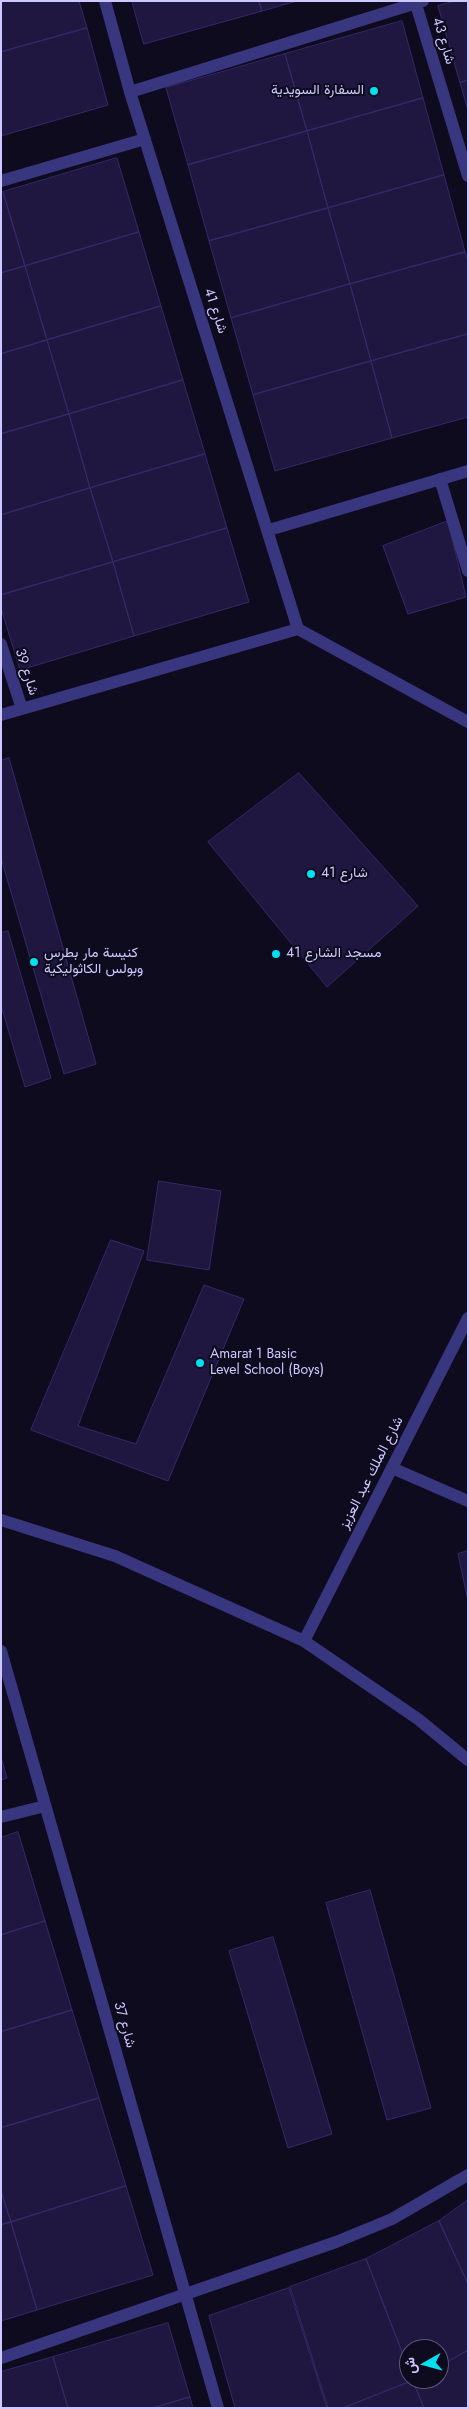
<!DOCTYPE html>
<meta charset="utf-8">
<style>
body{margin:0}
#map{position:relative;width:469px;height:2409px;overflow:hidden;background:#0e0b1e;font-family:Jost,Vazirmatn,sans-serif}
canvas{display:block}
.frame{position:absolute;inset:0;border:2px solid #cdc8ff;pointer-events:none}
.north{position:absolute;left:399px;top:2339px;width:50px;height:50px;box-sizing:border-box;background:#0e0b1e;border:1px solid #5a5778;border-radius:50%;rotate:263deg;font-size:14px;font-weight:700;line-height:20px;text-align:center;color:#cdc8ff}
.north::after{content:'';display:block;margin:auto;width:18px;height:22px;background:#00e0f3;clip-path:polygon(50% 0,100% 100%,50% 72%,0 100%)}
</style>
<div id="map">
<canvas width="469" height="2409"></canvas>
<div class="frame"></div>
<div class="north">ش</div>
</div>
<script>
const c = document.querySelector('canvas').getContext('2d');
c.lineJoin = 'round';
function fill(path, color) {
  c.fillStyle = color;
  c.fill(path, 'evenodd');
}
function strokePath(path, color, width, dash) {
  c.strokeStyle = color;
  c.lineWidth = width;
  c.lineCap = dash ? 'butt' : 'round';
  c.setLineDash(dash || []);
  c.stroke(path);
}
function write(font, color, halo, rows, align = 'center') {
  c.font = font + ' Jost,Vazirmatn,sans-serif';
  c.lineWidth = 4;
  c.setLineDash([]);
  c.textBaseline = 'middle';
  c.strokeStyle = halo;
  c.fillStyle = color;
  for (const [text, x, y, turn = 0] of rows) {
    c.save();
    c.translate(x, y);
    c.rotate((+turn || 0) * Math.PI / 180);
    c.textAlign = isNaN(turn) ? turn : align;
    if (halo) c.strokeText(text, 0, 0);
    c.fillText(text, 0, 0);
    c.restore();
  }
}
const building = new Path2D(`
 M1,1H79L87,28L1,52Z
 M132,1H259L262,11L144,44Z
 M259,1H297L262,11Z
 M455,1H468V80L460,83L438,6Z
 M402,21L423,98L307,131L285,54Z
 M87,28L108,105L1,136V52Z
 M285,54L307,131L188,165L166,88Z
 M468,80V110L460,83Z
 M423,98L444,175L328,208L307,131Z
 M307,131L328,208L209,241L188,165Z
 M117,158L139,232L25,266L3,192Z
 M444,175L465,252L350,284L328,208Z
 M3,192L25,266L1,273V193Z
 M328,208L350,284L231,318L209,241Z
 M139,232L161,306L47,340L25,266Z
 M465,252L468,260V334L371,361L350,284Z
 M25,266L47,340L1,354V273Z
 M350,284L371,361L253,395L231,318Z
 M161,306L183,380L69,414L47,340Z
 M468,334V417L392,438L371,361Z
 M47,340L69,414L1,434V354Z
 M371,361L392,438L275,471L253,395Z
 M183,380L205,454L90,488L69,414Z
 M69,414L90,488L1,515V434Z
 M205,454L227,528L113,562L90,488Z
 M90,488L113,562L1,595V515Z
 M448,521L466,597L408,614L383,546Z
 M227,528L249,602L134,636L113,562Z
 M113,562L134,636L20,670L1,608V595Z
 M9,758L96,1064L64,1074L1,858V761Z
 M299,773L418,906L327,987L208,842Z
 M8,931L51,1078L25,1087L1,1005V933Z
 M159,1181L221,1191L209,1270L147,1260Z
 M111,1240L144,1251L78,1426L136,1444L204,1285L244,1299L168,1481L31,1430Z
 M468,1551V1601L458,1554Z
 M1,1757L7,1778L1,1780Z
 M18,1832L45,1921L1,1935V1838Z
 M370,1890L431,2108L387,2120L326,1903Z
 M45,1921L72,2010L1,2032V1935Z
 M273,1937L332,2134L288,2148L229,1951Z
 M72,2010L99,2098L1,2128V2032Z
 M99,2098L126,2186L11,2222L1,2191V2128Z
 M126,2186L153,2275L37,2310L11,2222Z
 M1,2191L11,2222L1,2225Z
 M468,2200V2284L439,2221Z
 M439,2221L468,2284V2350L439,2366V2349H409V2370L366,2259Z
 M11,2222L37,2310L1,2321V2225Z
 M366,2259L409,2370V2379L413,2380L343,2408H328L290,2287Z
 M289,2288L327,2408H235L209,2316Z
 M168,2323L190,2397L153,2408H68L53,2357Z
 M468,2351V2408H424L413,2381L439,2379V2367Z
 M53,2357L68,2408H1V2372Z
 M413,2381L424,2408H343Z
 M190,2397L193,2408H153Z`);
const minor = new Path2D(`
 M105,1L130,92L298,629
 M415,1L468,176
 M130,92L423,1
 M1,181L145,139
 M440,479L468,571
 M269,530L468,471
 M1,644L22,709
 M1,715L298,629L468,722
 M392,1468L468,1501
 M1,1651L218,2408
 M1,1817L45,1806
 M1,2358L336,2242L392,2219L468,2175`);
const tertiary = new Path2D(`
 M1,1520L115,1556L304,1641L418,1719L468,1760
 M304,1641L468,1318`);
const markers = [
 [374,91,5,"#00e0f3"],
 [311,874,5,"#00e0f3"],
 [276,954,5,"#00e0f3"],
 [34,962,5,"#00e0f3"],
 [200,1363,5,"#00e0f3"]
];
const streetNames = [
 ["شارع 43",443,41,73],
 ["شارع 41",215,311,72],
 ["شارع 39",26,672,72],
 ["شارع الملك عبد العزيز",372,1473,-63],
 ["شارع 37",124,2025,74]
];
const poiNames = [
 ["السفارة السويدية",364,91,"right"],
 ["شارع 41",321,874],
 ["كنيسة مار بطرس",44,954],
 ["وبولس الكاثوليكية",44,970],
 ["مسجد الشارع 41",286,954],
 ["Amarat 1 Basic",210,1355],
 ["Level School (Boys)",210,1371]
];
fill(building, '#1f173f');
strokePath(building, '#35296b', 1);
strokePath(minor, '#37367e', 12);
strokePath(tertiary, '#37367e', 12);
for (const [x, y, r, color] of markers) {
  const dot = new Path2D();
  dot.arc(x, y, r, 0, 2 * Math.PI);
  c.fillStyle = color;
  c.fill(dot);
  strokePath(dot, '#0e0b1e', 2);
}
write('14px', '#cdc8ff', '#0e0b1e', streetNames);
write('14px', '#cdc8ff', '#0e0b1e', poiNames, 'left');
</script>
